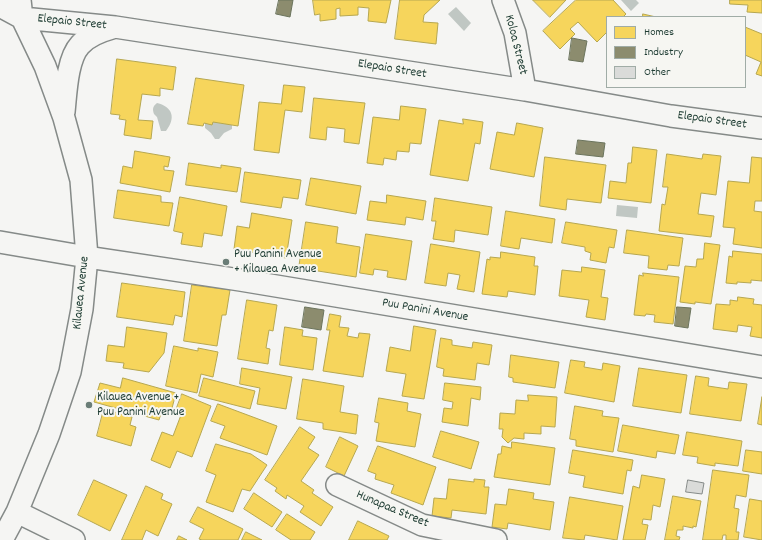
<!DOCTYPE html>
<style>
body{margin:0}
#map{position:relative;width:762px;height:540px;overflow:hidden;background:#f5f5f3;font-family:Dekko,sans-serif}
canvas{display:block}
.legend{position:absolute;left:606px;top:16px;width:140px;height:72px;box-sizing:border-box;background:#f6f6f2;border:1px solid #a0aca6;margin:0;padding:5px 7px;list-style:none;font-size:12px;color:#1f3d34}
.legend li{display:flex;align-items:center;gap:8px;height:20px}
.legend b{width:20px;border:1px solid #a0aca6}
</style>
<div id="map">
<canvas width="762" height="540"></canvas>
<ul class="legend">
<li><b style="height:11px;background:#f6d55c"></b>Homes</li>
<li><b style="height:11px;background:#8c8c6e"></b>Industry</li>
<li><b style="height:11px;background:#dadbd9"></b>Other</li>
</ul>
</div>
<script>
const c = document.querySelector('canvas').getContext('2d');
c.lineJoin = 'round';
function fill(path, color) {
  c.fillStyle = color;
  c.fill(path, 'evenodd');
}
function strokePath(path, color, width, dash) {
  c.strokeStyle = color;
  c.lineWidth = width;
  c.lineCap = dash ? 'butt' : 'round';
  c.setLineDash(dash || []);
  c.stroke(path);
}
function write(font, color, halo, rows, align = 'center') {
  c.font = font + ' Dekko,sans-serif';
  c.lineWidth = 4;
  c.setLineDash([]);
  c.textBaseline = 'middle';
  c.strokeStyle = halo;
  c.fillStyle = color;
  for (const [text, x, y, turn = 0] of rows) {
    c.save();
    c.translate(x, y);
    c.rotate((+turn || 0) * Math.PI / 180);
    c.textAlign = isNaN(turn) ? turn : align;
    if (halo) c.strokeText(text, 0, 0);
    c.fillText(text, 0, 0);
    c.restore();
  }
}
const water = new Path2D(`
 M621,0H636L639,3L631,11Z
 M456,7L471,23L464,31L448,14Z
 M157,103C173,107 176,118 166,131H161L157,117L154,114C152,109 153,106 157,103Z
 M216,121C221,125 227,122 232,125V129L224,133L219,139H215L211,133L205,128V123Z
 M617,205L638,207L637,218L616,216Z`);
const homes = new Path2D(`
 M313,0H391L386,23L368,21L369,8L358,7V15L340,16V8L336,9V19L320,21V14L315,15Z
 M400,0H440L424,15L423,22L438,23L436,44L395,39Z
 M533,0H566L550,17Z
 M576,0H613L626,14L623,17H607V32L597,42L578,22L570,29L575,34L560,49L543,31Z
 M730,0H762V13L747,12L748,5L730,4Z
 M643,14L656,17H643Z
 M745,27L762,34V76L756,74L761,62L745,55Z
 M117,59L176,67L173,90L160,88V96L142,94L138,120L153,121L151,139L124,135L126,120L119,119L120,115L111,114Z
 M196,78L244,85L238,126L213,122L212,125L204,123L203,126L188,124Z
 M284,85L305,87L302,112L285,110L279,153L254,150L259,102L281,104Z
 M314,98L365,103L359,144L344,142L345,129L327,127L326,140L310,138Z
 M401,106L426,109L421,144L410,143L409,152L397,151L396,160L384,158L383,165L367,163L373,117L399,120Z
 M463,119L483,122L480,144L475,143L468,181L430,175L439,120L463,124Z
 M517,123L543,128L534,177L490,169L497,132L514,135Z
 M633,147L657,150L651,203L608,198L610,181L626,183L628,163H631Z
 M135,151L170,157L168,167L164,166V170L174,171L170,192L120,183L123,166L132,168Z
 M667,154L702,159L703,154L721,156L716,195L701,193L698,214L714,216L711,237L659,231L662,204L665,205L668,187H663Z
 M545,157L606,165L601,203L567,199L566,210L540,206Z
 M752,157L762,158V201H755L754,211L762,212V248L733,244L735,228L723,227L728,181L749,183Z
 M189,163L221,168V165L241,168L237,192L186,185Z
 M245,172L301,180L298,199L283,197L281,208L241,202Z
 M311,178L361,186L356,214L306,205Z
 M118,190L161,196V202L173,203L169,226L114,218Z
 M387,195L426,201L423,220L406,217L405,225L367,220L370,201L386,203Z
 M180,197L227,206L222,236L204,233L202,247L181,244L183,233L174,231Z
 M435,198L492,207L488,235L455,230L454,242L433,239L436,221H432Z
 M506,211L555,219L552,243L521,238L519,249L501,246Z
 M252,213L292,220L286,258L234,249L237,226L249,228Z
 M306,222L338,227L336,243L360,247L356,277L299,268Z
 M566,222L617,230L614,248L609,247L606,263L590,260L591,253L585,251V247L562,243Z
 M627,230L683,238L679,266L668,265L667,270L648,268L649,256L624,253Z
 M366,234L412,241L406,280L387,277L388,271L374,269L373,275L360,273Z
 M705,243L720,245L711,304L695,302V304L680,302L685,266L696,267L697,259H703Z
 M431,244L480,252L474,292L457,289L460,275L448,273L446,286L425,283Z
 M733,251L762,254V281L751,280V283L737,282V284L726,283L729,256L732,257Z
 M501,252L535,257L534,266H538L535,295L508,291L507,297L482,294L487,259L490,260V257L500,258Z
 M582,267L605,270L601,297L608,298L605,320L586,317L589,300L559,296L562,270L581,272Z
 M643,273L679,277L673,324L654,322L655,315L646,314L645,316L634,315L639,275L643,276Z
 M122,283L185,292L182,317L175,315L173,325L117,317Z
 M192,285L230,290L226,315H222L217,346L184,341Z
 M738,297L754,299L753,304L762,305V338L750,336L752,327L738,325L737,332L713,329L716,304L730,305V300L737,301Z
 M247,300L277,305L273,331L269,330L266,348L270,349L268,364L238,359Z
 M330,314L341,316L339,327L349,328L347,336L358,338L359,333L370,334L363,377L323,371L330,330H327Z
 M414,326L436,330L424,399L402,396L406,374L386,371L390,347L410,351Z
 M127,327L167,333L164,353L149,372L123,368L124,363L106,361L108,345L124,347Z
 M285,327L303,330L302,336L317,338L313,370L280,365Z
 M441,338L452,340V345L472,348L473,342L492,345L489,365L477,363L475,380L443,376L444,369L437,367Z
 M174,346L198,351V348L218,352L213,377L201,374L197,393L166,386Z
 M511,355L559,362L555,388L513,382V378L509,377Z
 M571,360L585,362L584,367L602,370L603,363L620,366L614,402L565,393Z
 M242,368L292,377L286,409L257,404L260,388L240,384Z
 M639,368L687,375L681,413L633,406Z
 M696,376L709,378L708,386L728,389L729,382L747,384L741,421L690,414Z
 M123,378L176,393L171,412L162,410L159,420L94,402L100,383L120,388Z
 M204,378L255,391L250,409L199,396Z
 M303,379L344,386L340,412L358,415L356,434L323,429V423L297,419Z
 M445,383L481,387L480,400L471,398L468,426L442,422L444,408L452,409L453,402L443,400Z
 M182,394L211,406L192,457L177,451L170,468L151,460L162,432L173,436L181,415L175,413Z
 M528,395L557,397L555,427L541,426V434L524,433V439L514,438L508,443L502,437L503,429H499L500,413L515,414L516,400L528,401Z
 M762,397V425L758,424Z
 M379,398L408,403L407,411L421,414L415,447L376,441L379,423L375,422Z
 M218,404L277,426L267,455L220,438L225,426L211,421Z
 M575,406L603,411L602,416L619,418L613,452L576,446V440L570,439Z
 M104,409L132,417L130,425L136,427L131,446L97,436Z
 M623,425L679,435L675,454L657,451L656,458L618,451Z
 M300,427L315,437L308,448L319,455L301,481L314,490L312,493L333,507L321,526L300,512L304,506L287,495L286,499L275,491L277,488L265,480Z
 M441,431L479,442L471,469L433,457Z
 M687,432L742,441L738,466L715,463V466L697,463L698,457L683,455Z
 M340,437L358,446L344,476L326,467Z
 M512,442L555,448L550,485L494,477L498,454H501L502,446L511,448Z
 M216,444L251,454L267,465L250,491L242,489L233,512L206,502L216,475L206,471Z
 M378,446L436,467L423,505L391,493L394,485L375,479L376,474L368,471Z
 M573,450L633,460L631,471L627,470L623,494L583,487L585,476L569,473Z
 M746,450L762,452V474L743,471Z
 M713,470L749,475L746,497L736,495L734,508L739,509L736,532H739L738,540H726V535H723L722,540H703Z
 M642,475L665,479L660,507L653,505L651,520L643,519L642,524L648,525L645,540H623L633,486L639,488Z
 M449,479L474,482V479L485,480L484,487H489L486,514L452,510L451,518L432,516L434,498L446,499Z
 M94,480L127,495L110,531L78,515Z
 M146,486L163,494L161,499L172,504L158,536L146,530L142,540H122Z
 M509,489L534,493L533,499L554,502L550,530L508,523L507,529L492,527L495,504L506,505Z
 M254,493L282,512L272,527L244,509Z
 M673,496L701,501L696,527L693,526V528L683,526V530H677L676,536L680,537L679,540H665Z
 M570,497L623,506L617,540L585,535L584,540L563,538Z
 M750,499L762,501V540L744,537Z
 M198,507L243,529L238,540H202L199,539L204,529L190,522Z
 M287,514L315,532L310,540H291L276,530Z
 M358,521L389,536L387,540H349Z
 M246,532L262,540H242Z
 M179,536L187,540H177Z`);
const industry = new Path2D(`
 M279,0H293L290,17L276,14Z
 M572,38L587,41L583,62L569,60Z
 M578,140L605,143L603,157L576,154Z
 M305,307L324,310L321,330L302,327Z
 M677,307L691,308L688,328L675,326Z`);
const building = new Path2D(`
 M688,480L704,483L702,494L686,492Z`);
const minor = new Path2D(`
 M503,0L515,33L525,90
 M0,6L22,18L115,27L525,90L671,116L762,128
 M64,112C66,93 67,59 80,45C88,36 101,31 112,28
 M0,242L87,257L240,280L762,367
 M337,485L422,525L496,540
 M17,512L74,540
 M2,540L17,512L49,434L70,372L82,309L87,257L81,180L64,118L45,66L22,18L20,0`);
const markers = [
 [226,262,4,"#6a7d77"],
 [89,405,4,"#6a7d77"]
];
const streetNames = [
 ["Elepaio Street",72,23,6],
 ["Koloa Street",515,45,76],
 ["Elepaio Street",392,70,9],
 ["Elepaio Street",712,121,8],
 ["Kilauea Avenue",82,293,-84],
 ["Puu Panini Avenue",425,311,10],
 ["Hunapaa Street",392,510,23]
];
const poiNames = [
 ["Puu Panini Avenue",234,255],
 ["+ Kilauea Avenue",234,270],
 ["Kilauea Avenue +",97,398],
 ["Puu Panini Avenue",97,413]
];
fill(water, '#c0c7c3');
fill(homes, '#f6d55c');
strokePath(homes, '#b6a750', 1);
fill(industry, '#8c8c6e');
strokePath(industry, '#6b745d', 1);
fill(building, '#dadbd9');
strokePath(building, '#858a88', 1);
strokePath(minor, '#858a88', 24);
strokePath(minor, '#f5f5f3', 21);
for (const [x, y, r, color] of markers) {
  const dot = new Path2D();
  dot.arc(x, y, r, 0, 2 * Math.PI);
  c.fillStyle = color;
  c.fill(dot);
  strokePath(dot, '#f6f6f2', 1.5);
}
write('13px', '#1f3d34', '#f6f6f2', streetNames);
write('13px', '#1f3d34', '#f6f6f2', poiNames, 'left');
</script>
